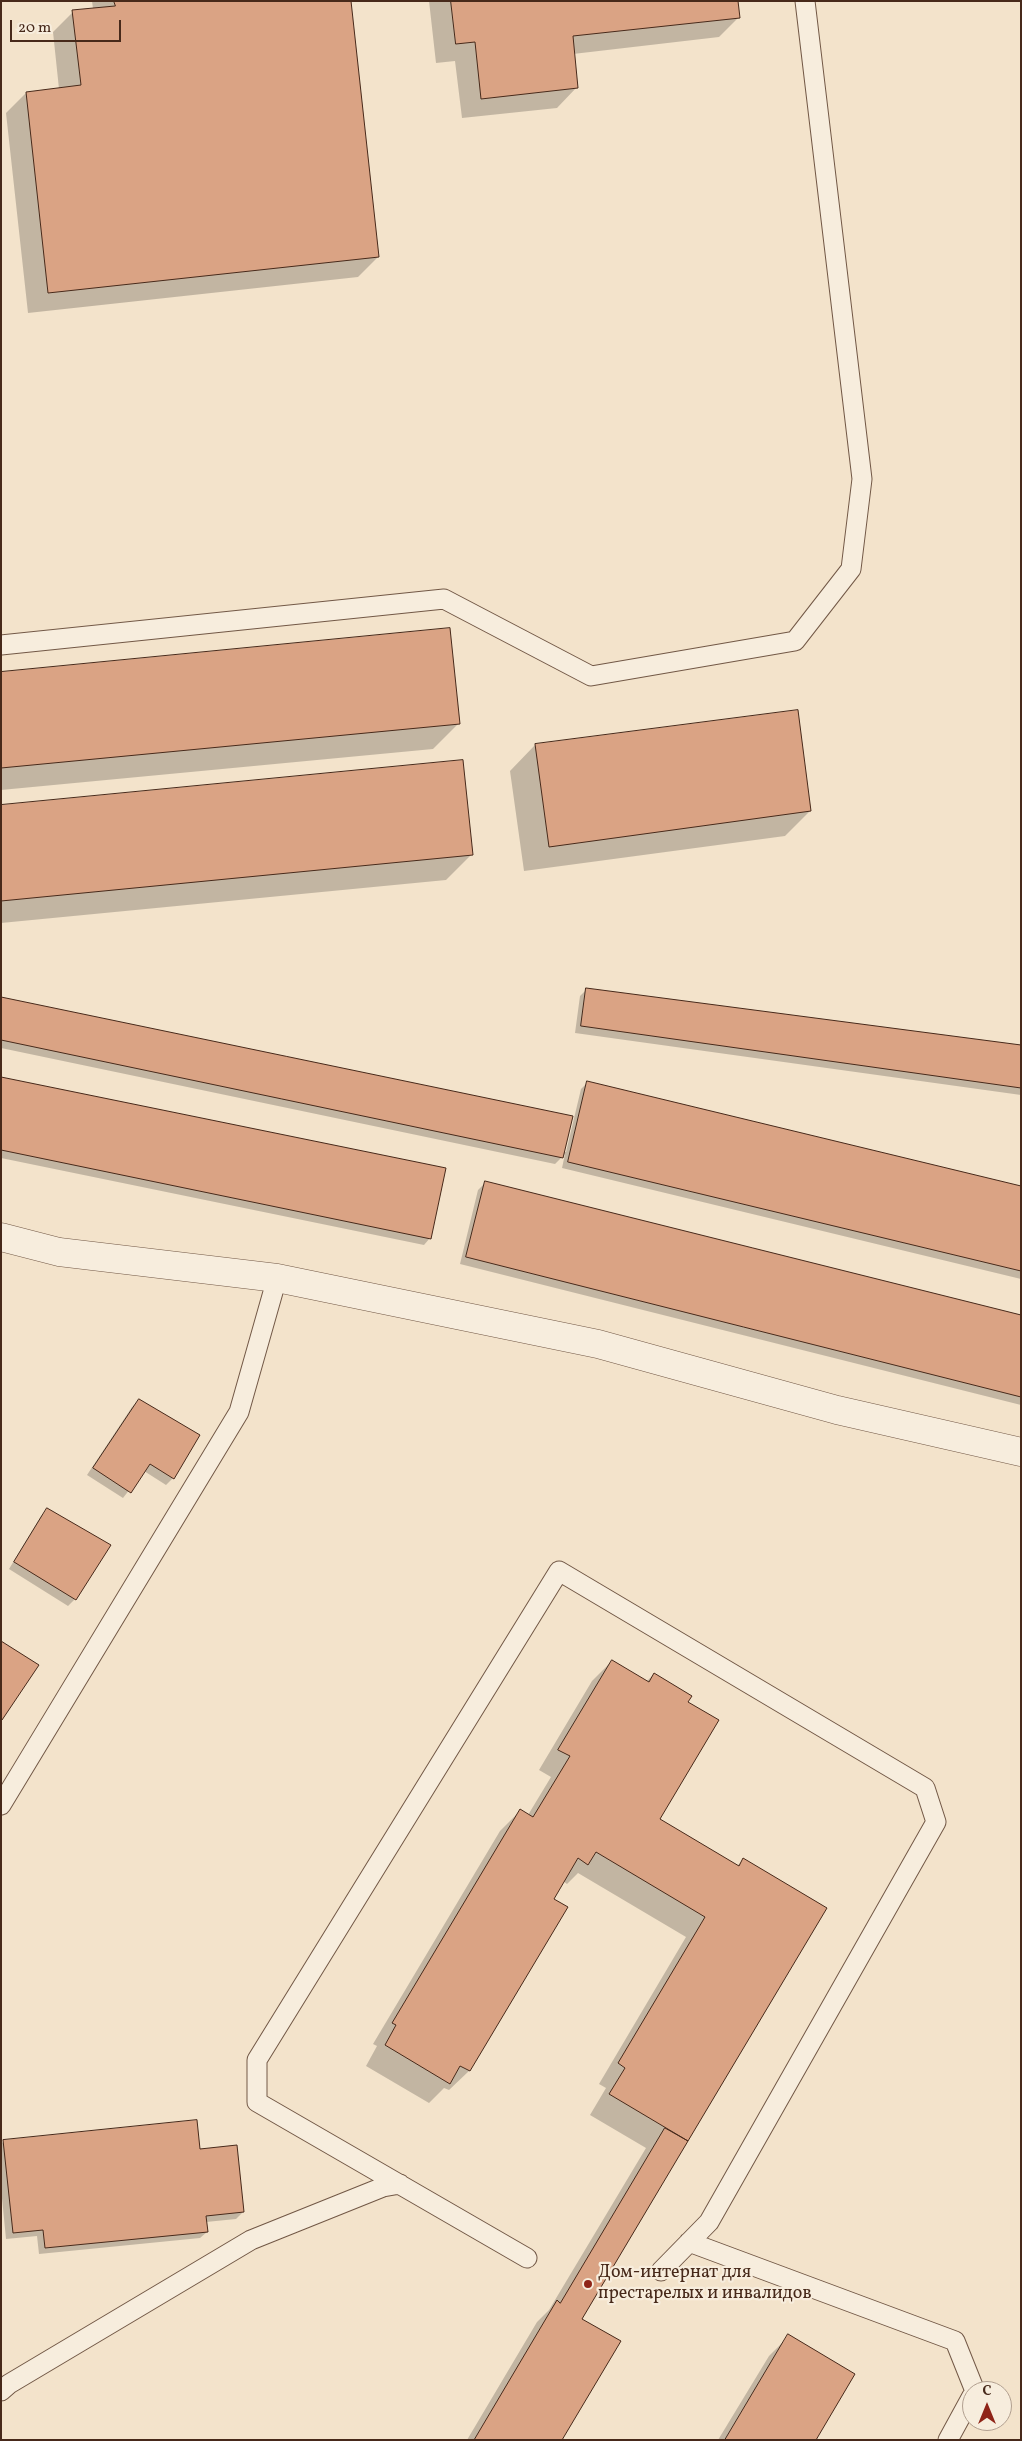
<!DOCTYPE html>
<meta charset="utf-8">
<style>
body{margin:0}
#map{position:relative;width:1022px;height:2441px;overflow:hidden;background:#f3e3cb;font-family:Vollkorn,serif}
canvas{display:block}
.frame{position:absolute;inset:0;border:2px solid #47291a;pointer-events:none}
.north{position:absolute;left:962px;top:2381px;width:50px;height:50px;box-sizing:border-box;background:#f7eddd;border:1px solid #b19f8f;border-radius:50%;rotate:0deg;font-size:14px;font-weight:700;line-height:20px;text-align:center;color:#47291a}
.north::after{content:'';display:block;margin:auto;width:18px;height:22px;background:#8f2418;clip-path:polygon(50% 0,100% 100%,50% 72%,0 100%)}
.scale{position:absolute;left:10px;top:20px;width:111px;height:22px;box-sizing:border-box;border:2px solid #47291a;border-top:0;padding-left:6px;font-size:15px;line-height:18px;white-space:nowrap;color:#47291a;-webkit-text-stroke:4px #f7eddd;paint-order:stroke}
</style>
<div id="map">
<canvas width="1022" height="2441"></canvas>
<div class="frame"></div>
<div class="north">С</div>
<div class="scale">20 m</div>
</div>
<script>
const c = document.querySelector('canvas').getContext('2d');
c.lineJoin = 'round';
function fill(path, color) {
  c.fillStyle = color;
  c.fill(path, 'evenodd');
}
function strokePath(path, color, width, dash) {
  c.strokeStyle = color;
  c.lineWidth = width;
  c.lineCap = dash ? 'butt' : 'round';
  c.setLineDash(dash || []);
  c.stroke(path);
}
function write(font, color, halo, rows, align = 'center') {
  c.font = font + ' Vollkorn,serif';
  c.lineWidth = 4.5;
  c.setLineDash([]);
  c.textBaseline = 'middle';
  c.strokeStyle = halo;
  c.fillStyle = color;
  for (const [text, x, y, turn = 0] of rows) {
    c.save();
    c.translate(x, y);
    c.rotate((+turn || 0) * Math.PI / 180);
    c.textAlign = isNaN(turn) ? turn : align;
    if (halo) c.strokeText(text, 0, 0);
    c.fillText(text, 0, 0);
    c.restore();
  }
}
const shadow = new Path2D(`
 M92,1H350L378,257L358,277L28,313L6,113L26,93L59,89L53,32L73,12L93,9Z
 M429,1H737L739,17L719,37L573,54L577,87L557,108L462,118L455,61L436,63Z
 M1,673L459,723L433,749L1,790Z
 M535,745L810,811L785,836L524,871L510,771Z
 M1,806L471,855L446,880L1,923Z
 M587,989L1021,1046V1095L575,1033L580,996Z
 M1,999L566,1152L581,1089L588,1082L1021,1187V1279L562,1168L565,1154L555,1164L1,1048Z
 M1,1079L430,1238L424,1245L1,1158Z
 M485,1183L1021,1316V1405L460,1264L478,1190Z
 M139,1400L173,1478L166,1485L144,1471L123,1498L87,1475L132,1407Z
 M48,1510L75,1599L68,1606L9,1569L41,1516Z
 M612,1661L646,1682L654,1674L686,1703L658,1819L737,1866L743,1860L826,1908L581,2320L561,2440H467L537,2322L549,2310L646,2148L590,2115L606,2088L599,2084L686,1937L578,1873L567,1884L563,1881L552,1900L566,1908L469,2071L449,2090L444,2088L429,2103L366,2066L377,2046L373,2044L500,1831L520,1811L528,1815L551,1777L539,1770L592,1681Z
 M4,2141L199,2150L243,2212L236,2219L206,2222L207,2232L200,2238L39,2254L37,2236L6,2239L1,2188V2144Z
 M789,2336L815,2440H718L769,2356Z`);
const building = new Path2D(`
 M114,1H351L379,257L48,293L26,92L81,85L72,10L115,6Z
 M451,1H738L740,18L573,36L578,88L481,99L475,42L456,44Z
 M450,628L460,724L1,768V672Z
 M798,710L811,811L549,847L535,744Z
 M463,760L473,855L1,901V805Z
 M586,988L1021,1045V1088L581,1026Z
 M1,997L573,1116L563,1158L1,1040Z
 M1,1077L446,1168L431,1239L1,1150Z
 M587,1081L1021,1186V1271L568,1162Z
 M485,1181L1021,1315V1397L466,1257Z
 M139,1399L200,1435L174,1479L150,1464L131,1493L93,1468Z
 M47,1508L111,1545L76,1600L14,1562Z
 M1,1641L39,1665L2,1720L1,1719Z
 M612,1660L649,1682L654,1673L692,1696L688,1702L719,1720L660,1819L739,1866L743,1858L827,1908L688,2141L609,2094L625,2068L618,2063L705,1917L596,1852L588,1865L578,1858L554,1899L568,1907L470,2071L460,2066L450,2084L385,2045L396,2025L392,2023L520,1809L533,1817L570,1756L558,1750Z
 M197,2120L200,2149L237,2145L244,2212L206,2216L208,2232L45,2248L43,2230L13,2233L3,2140Z
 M665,2128L688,2141L582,2319L621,2341L562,2440H474L557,2300L560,2303Z
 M788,2334L855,2374L816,2440H725Z`);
const service = new Path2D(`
 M1,645L444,599L591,676L795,641L851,569L862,479L805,1
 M1,1805L239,1412L277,1278
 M689,2242L955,2341L975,2391
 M527,2258L257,2102V2060L559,1571L925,1788L936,1822L709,2222L661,2271
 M1,2391L9,2384L251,2240L383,2187L400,2184
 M948,2440L972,2396`);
const minor = new Path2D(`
 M1,1237L59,1252L277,1278L598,1344L837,1410L1021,1452`);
const markers = [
 [588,2284,5,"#8f2418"]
];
const poiNames = [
 ["Дом-интернат для",598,2274],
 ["престарелых и инвалидов",598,2295]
];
fill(shadow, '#0003');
fill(building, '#daa384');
strokePath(building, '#47291a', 1);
strokePath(service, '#725846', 21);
strokePath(minor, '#725846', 29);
strokePath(service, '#f7eddd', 19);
strokePath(minor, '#f7eddd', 28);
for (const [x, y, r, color] of markers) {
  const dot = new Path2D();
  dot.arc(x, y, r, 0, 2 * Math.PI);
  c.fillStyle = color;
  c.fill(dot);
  strokePath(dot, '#f7eddd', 2);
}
write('18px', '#47291a', '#f7eddd', poiNames, 'left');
</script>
